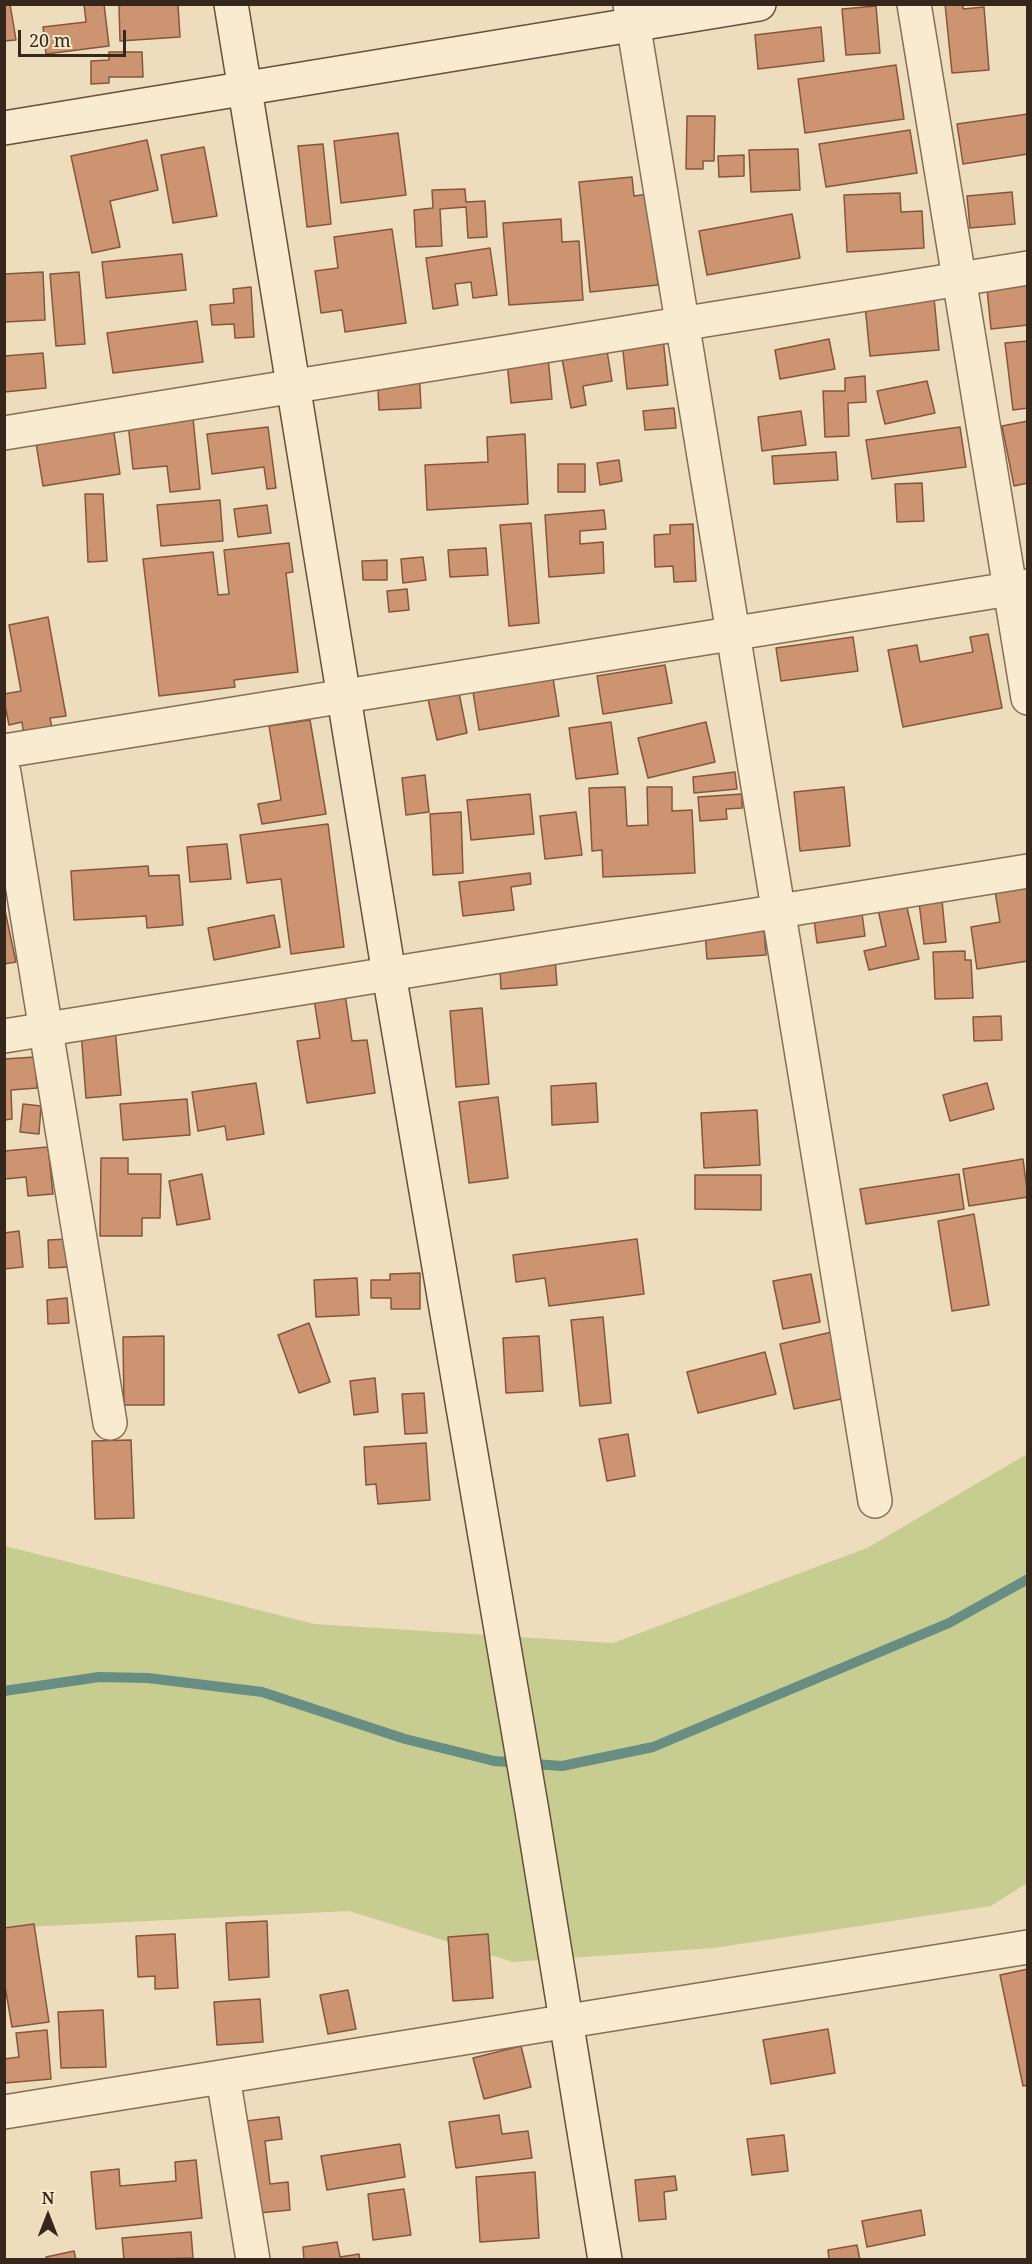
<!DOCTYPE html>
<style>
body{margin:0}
#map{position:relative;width:1032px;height:2264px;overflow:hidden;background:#eeddbd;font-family:"Noto Serif",serif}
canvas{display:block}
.frame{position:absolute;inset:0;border:6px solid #35271b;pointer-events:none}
.north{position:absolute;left:18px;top:2186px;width:60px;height:60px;-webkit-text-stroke:4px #f5e8cc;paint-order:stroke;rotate:0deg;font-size:16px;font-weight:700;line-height:24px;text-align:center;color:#35271b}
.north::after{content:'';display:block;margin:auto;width:21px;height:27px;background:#35271b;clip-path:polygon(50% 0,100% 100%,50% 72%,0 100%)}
.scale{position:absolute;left:18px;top:30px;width:108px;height:27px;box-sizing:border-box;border:3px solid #35271b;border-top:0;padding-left:8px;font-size:18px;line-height:21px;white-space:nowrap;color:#35271b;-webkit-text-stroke:4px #f5e8cc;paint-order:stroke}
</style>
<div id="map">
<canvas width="1032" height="2264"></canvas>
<div class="frame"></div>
<div class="north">N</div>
<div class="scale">20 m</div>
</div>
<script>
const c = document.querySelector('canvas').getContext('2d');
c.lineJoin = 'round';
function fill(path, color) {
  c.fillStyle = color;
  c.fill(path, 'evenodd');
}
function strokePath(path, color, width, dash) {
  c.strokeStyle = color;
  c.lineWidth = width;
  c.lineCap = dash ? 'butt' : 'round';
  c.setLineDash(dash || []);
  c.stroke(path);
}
const green = new Path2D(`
 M1027,1454V1883L991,1906L714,1948L513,1962L349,1911L5,1928V1546L314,1624L613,1643L867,1548Z`);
const stream = new Path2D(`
 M4,1691L99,1677L148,1678L262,1692L405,1739L454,1751L494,1761L562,1766L653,1747L949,1623L1028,1579`);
const building = new Path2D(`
 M4,4H10L16,40L4,41Z
 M84,4H104L109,46L46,54L43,27L86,22Z
 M124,4H178L180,37L120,41L119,6Z
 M945,4H963V9L984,7L989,70L952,73Z
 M876,6L880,53L846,55L842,9Z
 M821,27L824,61L758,69L755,35Z
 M109,52H142L143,77H109V83L91,84V61L109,60Z
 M896,65L904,119L805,133L798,79Z
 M1028,114V154L963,164L957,124Z
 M687,116H715L714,161H703V169H686Z
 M910,130L917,173L826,187L819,144Z
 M398,133L406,195L341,203L334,141Z
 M147,140L158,190L110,201L120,247L92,253L71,156Z
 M323,144L331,224L307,227L298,146Z
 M204,147L217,216L173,223L161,155Z
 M798,149L800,190L751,192L749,150Z
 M744,155V176L719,177L718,156Z
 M632,177L634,196L649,194L658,285L590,292L579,182Z
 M465,189L466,202L485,201L487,237L468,238L466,207L440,209L442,246L416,247L414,210L433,208L432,190Z
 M1012,192L1015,224L970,228L967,196Z
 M900,193L901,212L922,211L924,248L847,252L844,195Z
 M792,214L800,258L707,275L699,231Z
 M561,219L562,242L579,241L583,300L509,305L503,223Z
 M392,229L406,323L345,332L342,310L321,313L315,271L338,268L334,237Z
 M490,248L497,295L473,298L471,282L455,284L458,305L433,309L426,258Z
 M182,254L186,290L106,298L102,262Z
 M1028,265V325L991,329L985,269Z
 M43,272L45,320L4,322V274Z
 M79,272L85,344L56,346L50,274Z
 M251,287L254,337L235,338L234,324L212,325L210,305L234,303L233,289Z
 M933,287L939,350L870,356L864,295Z
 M197,321L203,362L113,373L107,333Z
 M663,338L668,385L627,389L622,342Z
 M829,339L835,369L780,379L775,350Z
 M1028,341V408L1013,410L1005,343Z
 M606,345L612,381L583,386L586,405L571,408L561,353Z
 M547,347L552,399L511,403L506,351Z
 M43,353L46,388L4,392V356Z
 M419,366L421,408L379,410L377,369Z
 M865,376L866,402L848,403L849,436L825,437L823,391H845V378Z
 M927,381L935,413L885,424L877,391Z
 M192,408L200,489L170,492L167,466L133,469L127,414Z
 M674,408L676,428L645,430L643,411Z
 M801,411L806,445L762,451L758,417Z
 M112,419L120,474L43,486L34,431Z
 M1028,421V483L1014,486L1002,426Z
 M268,427L276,488L267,489L264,467L212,474L207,434Z
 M960,427L966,467L872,479L866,440Z
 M525,434L528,504L427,510L425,465L488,462L487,437Z
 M836,452L838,480L774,484L772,456Z
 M619,460L622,481L600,485L597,463Z
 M558,464H585V492H558Z
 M922,483L924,521L897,522L895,484Z
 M85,494H103L107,561L88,562Z
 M220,500L223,541L161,546L157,505Z
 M267,505L271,533L238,537L234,509Z
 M604,510L606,529L580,531V544L603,542L604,573L549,577L545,515Z
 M531,523L539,623L509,626L500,525Z
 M693,524L696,581L674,582L673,566L655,567L654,535L670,534V525Z
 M289,543L293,572L286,573L298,672L234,680L235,687L159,696L143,559L213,552L218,595L229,594L224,550Z
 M486,548L488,575L450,577L448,550Z
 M423,557L426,580L403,583L401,559Z
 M387,560V580H363L362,561Z
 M407,589L409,610L389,612L387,591Z
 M48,617L66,716L50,718L53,733L24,738L22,722L9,725L4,700V694L21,691L9,625Z
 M988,634L1002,708L903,727L888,650L917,645L920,662L973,652L970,637Z
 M853,637L858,671L781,681L776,648Z
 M665,665L672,703L603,714L597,676Z
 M553,678L559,716L479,730L473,692Z
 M459,693L467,733L437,740L428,699Z
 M310,720L326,814L262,824L258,804L281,800L269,726Z
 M611,722L618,774L576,779L569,728Z
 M706,722L715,762L648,778L638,738Z
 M735,772L737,789L694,793L693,777Z
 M425,775L429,812L406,815L402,778Z
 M625,787L627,826L648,825L647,787H672V811L692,810L695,873L603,877L602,850L592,851L589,788Z
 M844,787L850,846L800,851L794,792Z
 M530,794L534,834L471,840L467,800Z
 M742,794V808L726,809L727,819L700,821L698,797Z
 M461,812L463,873L433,875L430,814Z
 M576,812L582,855L545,859L540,816Z
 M328,824L344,947L291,954L281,879L247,883L240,835Z
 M227,844L231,879L190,882L187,847Z
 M148,866L149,876L179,875L183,925L147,928L146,916L74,920L71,871Z
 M530,873L531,884L511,887L514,910L463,916L459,882Z
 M1028,874V961L977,969L971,927L1000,922L993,879Z
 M905,899L919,959L869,970L864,951L886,946L877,905Z
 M942,900L946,942L924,944L919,902Z
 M4,906L16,962L4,964Z
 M861,906L865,936L817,943L813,912Z
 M274,915L280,947L214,960L208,928Z
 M763,915L766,955L707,959L704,919Z
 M554,945L557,985L501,989L499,949Z
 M965,951V960H971L973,998L935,999L933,952Z
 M345,994L352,1041L367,1040L375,1093L307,1103L297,1041L320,1038L314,999Z
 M482,1008L489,1084L456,1087L450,1011Z
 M1001,1016L1002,1040L974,1041L973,1017Z
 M115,1028L121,1095L86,1098L81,1031Z
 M35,1057L37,1088L11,1090L12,1119L4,1120V1059Z
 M256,1083L264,1134L227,1140L225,1126L198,1131L192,1092Z
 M596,1083L598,1122L552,1125L551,1086Z
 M987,1083L994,1109L950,1121L943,1095Z
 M498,1097L508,1178L469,1183L459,1102Z
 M187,1099L190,1135L123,1140L120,1104Z
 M23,1104L41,1106L39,1134L20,1132Z
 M757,1110L760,1165L704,1168L701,1113Z
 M48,1147L53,1194L28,1196L26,1177L5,1179L4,1151Z
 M101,1158H128V1174H161L160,1218H142V1236H100Z
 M1023,1159L1028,1197L969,1206L963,1169Z
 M202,1174L210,1219L177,1225L169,1181Z
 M959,1174L964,1209L866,1224L860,1189Z
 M695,1175H761V1210L695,1209Z
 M974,1214L989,1305L952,1311L938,1221Z
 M19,1231L23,1267L4,1269V1233Z
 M69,1239L70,1267L49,1268L48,1240Z
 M637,1239L644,1294L549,1306L545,1278L516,1282L513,1255Z
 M420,1273V1309H391V1298H371V1280H390V1274Z
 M811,1274L820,1322L783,1329L773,1281Z
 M357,1278L359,1315L316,1317L314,1280Z
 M67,1298L69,1323L48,1324L47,1300Z
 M603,1317L611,1403L580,1406L571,1320Z
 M309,1323L330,1382L299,1393L278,1335Z
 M836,1331L851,1397L794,1409L780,1344Z
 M164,1336V1405H124L123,1337Z
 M539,1336L543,1391L506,1393L503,1338Z
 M765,1352L776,1394L698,1413L687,1372Z
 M375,1378L378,1412L354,1415L350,1381Z
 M424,1393L427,1433L405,1434L402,1394Z
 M628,1434L635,1476L607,1481L599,1439Z
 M131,1440L134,1518L95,1519L92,1441Z
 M426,1443L430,1500L378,1504L376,1484L366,1485L364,1447Z
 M267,1921L269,1977L229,1980L226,1923Z
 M34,1924L49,2022L12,2027L4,1980V1928Z
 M175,1934L178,1988L155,1989V1976L138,1977L136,1936Z
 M488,1934L493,1998L453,2001L448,1937Z
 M1028,1969V2085L1023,2086L1000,1975Z
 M348,1990L356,2029L328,2034L320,1995Z
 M260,1999L263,2042L217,2045L214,2002Z
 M103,2010L106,2067L61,2068L58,2012Z
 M828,2029L835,2073L771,2084L763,2040Z
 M47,2030L51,2079L5,2083L4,2059L19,2057L16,2033Z
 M521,2046L531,2087L484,2099L473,2058Z
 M499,2115L502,2134L528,2131L532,2158L456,2168L449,2122Z
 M279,2117L282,2139L265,2141L270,2184L288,2182L290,2210L248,2214L238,2122Z
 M784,2135L788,2171L752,2175L747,2139Z
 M400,2144L405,2177L327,2190L321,2156Z
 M196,2160L202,2218L96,2229L91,2172L119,2169L120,2186L176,2181L175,2162Z
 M535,2172L539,2238L480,2242L476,2177Z
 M675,2176L677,2190L664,2192L666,2219L639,2221L635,2180Z
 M404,2189L411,2235L373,2240L368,2194Z
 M921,2210L925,2235L867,2247L862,2221Z
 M191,2232L193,2258L124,2260L122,2238Z
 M337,2242L340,2257L359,2254L360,2260H304L303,2247Z
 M857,2245L860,2260H829L828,2250Z
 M74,2251L76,2260H46V2257Z`);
const street = new Path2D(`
 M630,4L875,1501
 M914,4L1028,698
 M4,433L1028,268
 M4,751L1028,586
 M4,773L110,1423
 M4,1036L1028,871
 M223,2077L253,2260
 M4,2112L1028,1947`);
const secondary = new Path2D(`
 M231,4L389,974L532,1811L605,2260
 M4,128L759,4`);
fill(green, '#c7cc91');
strokePath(stream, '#688d82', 10);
fill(building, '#cd9472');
strokePath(building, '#85563c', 1.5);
strokePath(street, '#866e56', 36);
strokePath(secondary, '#674f3a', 36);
strokePath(street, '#f9ebd0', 33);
strokePath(secondary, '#f9ebd0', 33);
</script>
